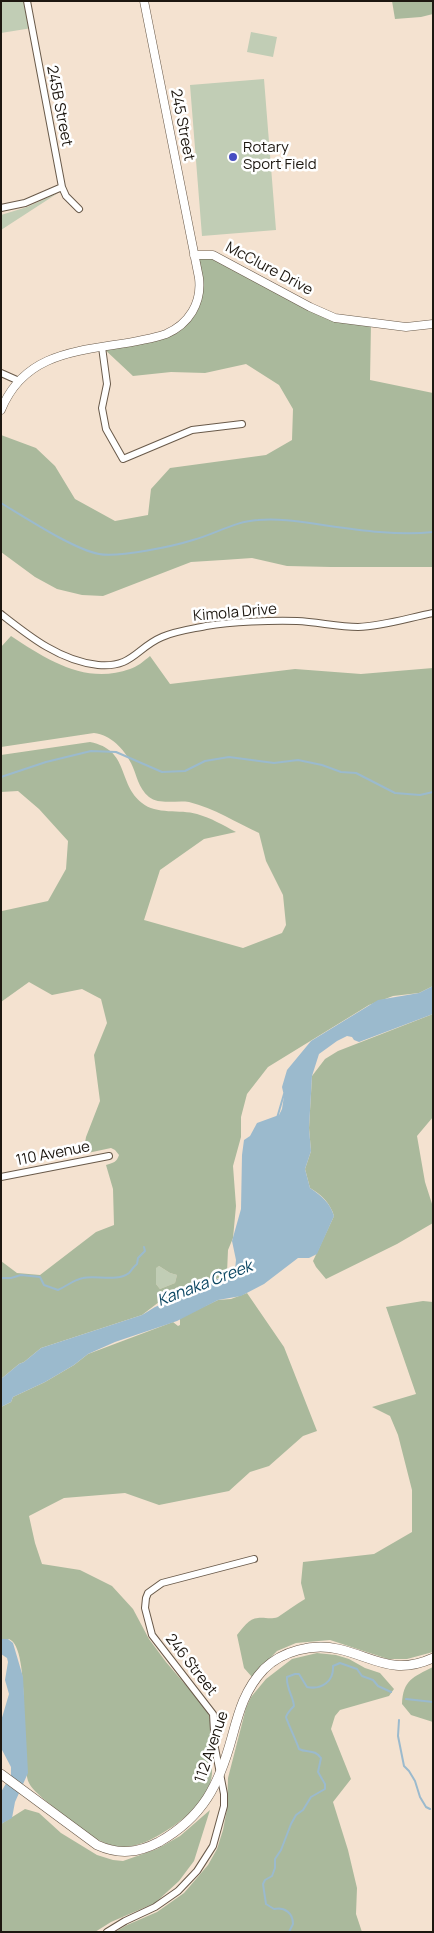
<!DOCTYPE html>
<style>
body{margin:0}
#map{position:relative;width:434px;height:1933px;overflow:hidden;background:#f4e2d0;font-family:Manrope,sans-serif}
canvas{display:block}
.frame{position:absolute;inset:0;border:2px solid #1d1710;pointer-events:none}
</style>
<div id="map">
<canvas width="434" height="1933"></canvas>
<div class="frame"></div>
</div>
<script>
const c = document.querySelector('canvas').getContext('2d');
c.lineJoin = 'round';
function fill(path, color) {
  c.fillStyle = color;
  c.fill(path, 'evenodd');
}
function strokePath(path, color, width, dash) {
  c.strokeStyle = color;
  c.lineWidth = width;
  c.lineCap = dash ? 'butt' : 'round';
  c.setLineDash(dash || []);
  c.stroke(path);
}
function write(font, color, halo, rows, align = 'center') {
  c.font = font + ' Manrope,sans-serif';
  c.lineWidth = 5;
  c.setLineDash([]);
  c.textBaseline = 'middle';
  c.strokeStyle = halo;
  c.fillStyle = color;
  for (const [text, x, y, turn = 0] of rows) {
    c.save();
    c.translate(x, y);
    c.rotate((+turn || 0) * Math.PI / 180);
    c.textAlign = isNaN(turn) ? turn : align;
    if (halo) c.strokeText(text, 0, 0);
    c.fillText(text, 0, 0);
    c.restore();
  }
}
const green = new Path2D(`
 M1,1H27L32,28L1,33Z
 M251,32L277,37L273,57L247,52Z
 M264,79L276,230L202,236L190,85Z
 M58,193L1,230V215L27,207Z
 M159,1266L170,1273L177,1275L175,1283L160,1289L156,1284L155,1268Z`);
const forest = new Path2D(`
 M392,1H433V14L421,17L395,19Z
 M209,254L322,313L371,323L370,380L433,393V567H331L287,566L252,558L223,560L191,562L103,596L82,595L57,589L35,577L1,552V435L36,448L55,466L75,499L115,521L148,515L151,489L170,468L266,455L292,440L293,409L279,385L246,364L205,373L171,372L133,376L102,347L172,332L198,301L194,255Z
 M11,636C47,660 86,685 130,669C137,667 144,661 150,656L170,684L295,669L361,674L433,668V986L419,993L393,996L369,1005L268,1067L247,1094L241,1117V1137L233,1166L236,1206L233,1238L228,1250L227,1273L204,1286L163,1304L159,1302L142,1315L41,1348L24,1362L19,1364L1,1379V1261L17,1273L40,1275L96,1232L114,1225L113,1189L106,1165C113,1163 117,1162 119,1155L115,1150L111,1148L83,1154L86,1137L100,1101L94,1055L107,1023L101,999L82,989L52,995L29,982L1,1002L2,911L48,901L66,869L68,841L39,809L18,791L1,792V755L90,742C130,750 117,783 142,803C156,815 180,809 197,814C211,818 223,825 236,832L204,839L160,870L144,920L243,948L282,933L286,925L283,895L266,861L259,833C237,823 214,808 189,802C177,800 159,805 149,797C138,788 137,775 131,763C124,749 111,735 94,733L1,747V647ZM159,1266L170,1273L177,1275L175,1283L160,1289L156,1284V1268Z
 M433,1014V1117L417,1136L425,1182L433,1207V1223L397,1244L326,1279L316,1267L313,1261L334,1216C330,1203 322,1195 310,1188L305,1169L311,1151L309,1128L312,1076L325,1059L338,1051Z
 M247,1293L284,1347L317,1431L303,1436L269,1466L250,1472L229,1491L159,1505L125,1493L64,1498L29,1516L35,1543L42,1564L80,1570L112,1586L133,1609L149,1639L166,1662L207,1710C213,1724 210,1736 209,1751C208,1758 212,1763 212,1770C213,1793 190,1815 172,1827C121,1861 106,1848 62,1814C53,1806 34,1793 29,1783C19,1759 32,1648 9,1639C8,1639 2,1639 1,1639V1407L11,1402L13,1397L45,1382L74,1365L88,1354L173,1322L178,1326L180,1325V1319L184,1316L218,1300L231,1299Z
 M423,1301L433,1302V1652L407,1659H388L330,1640L296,1643L277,1651L252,1677L244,1668L237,1635C242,1629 249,1618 258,1618C265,1617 270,1620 278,1617C287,1611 295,1605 305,1599L301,1583L303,1562L374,1554L412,1532V1490L398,1435L390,1416L372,1407L416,1394L386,1307Z
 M317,1653L336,1655L349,1659L365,1668L380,1673L394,1689L389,1696L340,1710L335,1716L331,1729L351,1779L333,1802L348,1850L357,1888L356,1914L362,1932H115L127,1925L157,1912L184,1893L208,1865L217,1849L223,1830L227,1809L228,1778L246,1708L251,1697L266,1679L292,1659Z
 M433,1667V1722L411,1715L402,1704C403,1680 413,1677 433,1667Z
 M25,1809L39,1813L61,1833L97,1855L113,1860L123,1861L157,1849L180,1836L210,1810L194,1861L179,1881L155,1903L111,1922L95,1932H1V1824Z`);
const water = new Path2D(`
 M433,986V1014L359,1042L354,1040L352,1037L347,1036L337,1041L319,1054L312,1076L309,1128L311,1151L305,1169L310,1188C322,1196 330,1203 334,1216L317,1254L309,1258H298L264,1284L241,1296L218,1300L177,1321L115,1342L88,1354L74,1365L45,1382L13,1397L11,1402L1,1407V1379L19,1364L24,1362L41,1348L142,1315L155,1307L204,1286L235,1270L236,1260L232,1241L241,1209L242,1155L244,1140L250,1136L257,1123L279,1115L282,1109L284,1096L282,1087L287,1070L311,1041L378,1000L419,993Z
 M1,1639H8L13,1643L23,1677L28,1773L15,1802L12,1818L1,1824V1792L11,1775V1767L1,1748V1721L9,1694L5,1680L8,1662L7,1658L1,1654Z`);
const stream = new Path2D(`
 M1,503C26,518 73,549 99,554C118,558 174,546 193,540C215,534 236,521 258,520C280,518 302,522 323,525C358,530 398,536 433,532
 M1,777L46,762L91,751L116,752L162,772L185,771L205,761L229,757L274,763L298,760L322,765L341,772L356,773L395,793L420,795L433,792
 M277,1118L284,1094
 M1,1278H11L21,1275L40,1277L44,1285L58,1290C67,1286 73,1280 83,1278C95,1275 118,1282 129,1273C132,1270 133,1267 137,1264L138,1258L145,1251L144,1247
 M406,1699L433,1702
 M399,1720L398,1736L404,1766L409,1771L415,1781L420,1797L426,1807L430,1809
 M289,1932L293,1924C293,1913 285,1907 274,1909L266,1904L263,1884L265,1880L272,1876L275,1868V1859L281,1850L291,1824L296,1815L303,1810L311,1797L325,1789V1784L318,1772L321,1758C315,1749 307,1753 299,1749C298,1745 286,1719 286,1717C287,1714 291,1709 294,1706C293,1696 286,1688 287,1677L295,1674H299L307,1687C322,1690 334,1681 333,1666L340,1663L357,1669L362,1676L373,1680L378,1686L391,1692`);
const minor = new Path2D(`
 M27,1L62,187L66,196L79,209
 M1,208L25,203L62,187
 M102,347L107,384L102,408L106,429L123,459L192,430L242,424
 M1,373L19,381
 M1,614C29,636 60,661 98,665C133,668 136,648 162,637C175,631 192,629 206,626C231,622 272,620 297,621C318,622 338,627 358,627C383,626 408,618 433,613
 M1,1177L109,1156
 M107,1932L125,1921L155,1907L178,1891L197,1871L213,1846L224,1806V1794L215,1748L213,1714L152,1635L145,1608L146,1598L148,1593L162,1583L254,1559`);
const tertiary = new Path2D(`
 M194,255H213L310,307L335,318L406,327L433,324
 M1,410C30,338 107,354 166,334C189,324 202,303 199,278L144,1`);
const secondary = new Path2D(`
 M1,1774L97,1845C119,1855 138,1853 159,1842C203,1817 219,1785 232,1737C239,1711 245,1689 264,1669C282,1651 313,1643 338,1649C374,1657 393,1676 433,1658`);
const markers = [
 [233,157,5,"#464dc2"]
];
const streetNames = [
 ["245B Street",59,106,79],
 ["245 Street",182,125,79],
 ["McClure Drive",269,269,28],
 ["Kimola Drive",235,613,-5],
 ["110 Avenue",53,1154,-11],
 ["246 Street",191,1665,52],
 ["112 Avenue",212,1747,-71]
];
const poiNames = [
 ["Rotary",243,148],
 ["Sport Field",243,165]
];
const waterNames = [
 ["Kanaka Creek",205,1284,-21]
];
fill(green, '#c1cdb5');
fill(forest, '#aab99c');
fill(water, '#9bbacd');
strokePath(stream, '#9bbacd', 2);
strokePath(minor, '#695a4a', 8);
strokePath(tertiary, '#695a4a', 9);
strokePath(secondary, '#695a4a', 10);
strokePath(minor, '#fff', 6);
strokePath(tertiary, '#fff', 8);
strokePath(secondary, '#fff', 9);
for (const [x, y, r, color] of markers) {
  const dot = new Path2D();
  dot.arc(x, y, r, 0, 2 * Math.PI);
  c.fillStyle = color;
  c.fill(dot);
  strokePath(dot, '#fff', 2);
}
write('15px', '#1d1710', '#fff', streetNames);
write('15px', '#1d1710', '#fff', poiNames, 'left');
write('italic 16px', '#0c4763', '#fff', waterNames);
</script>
